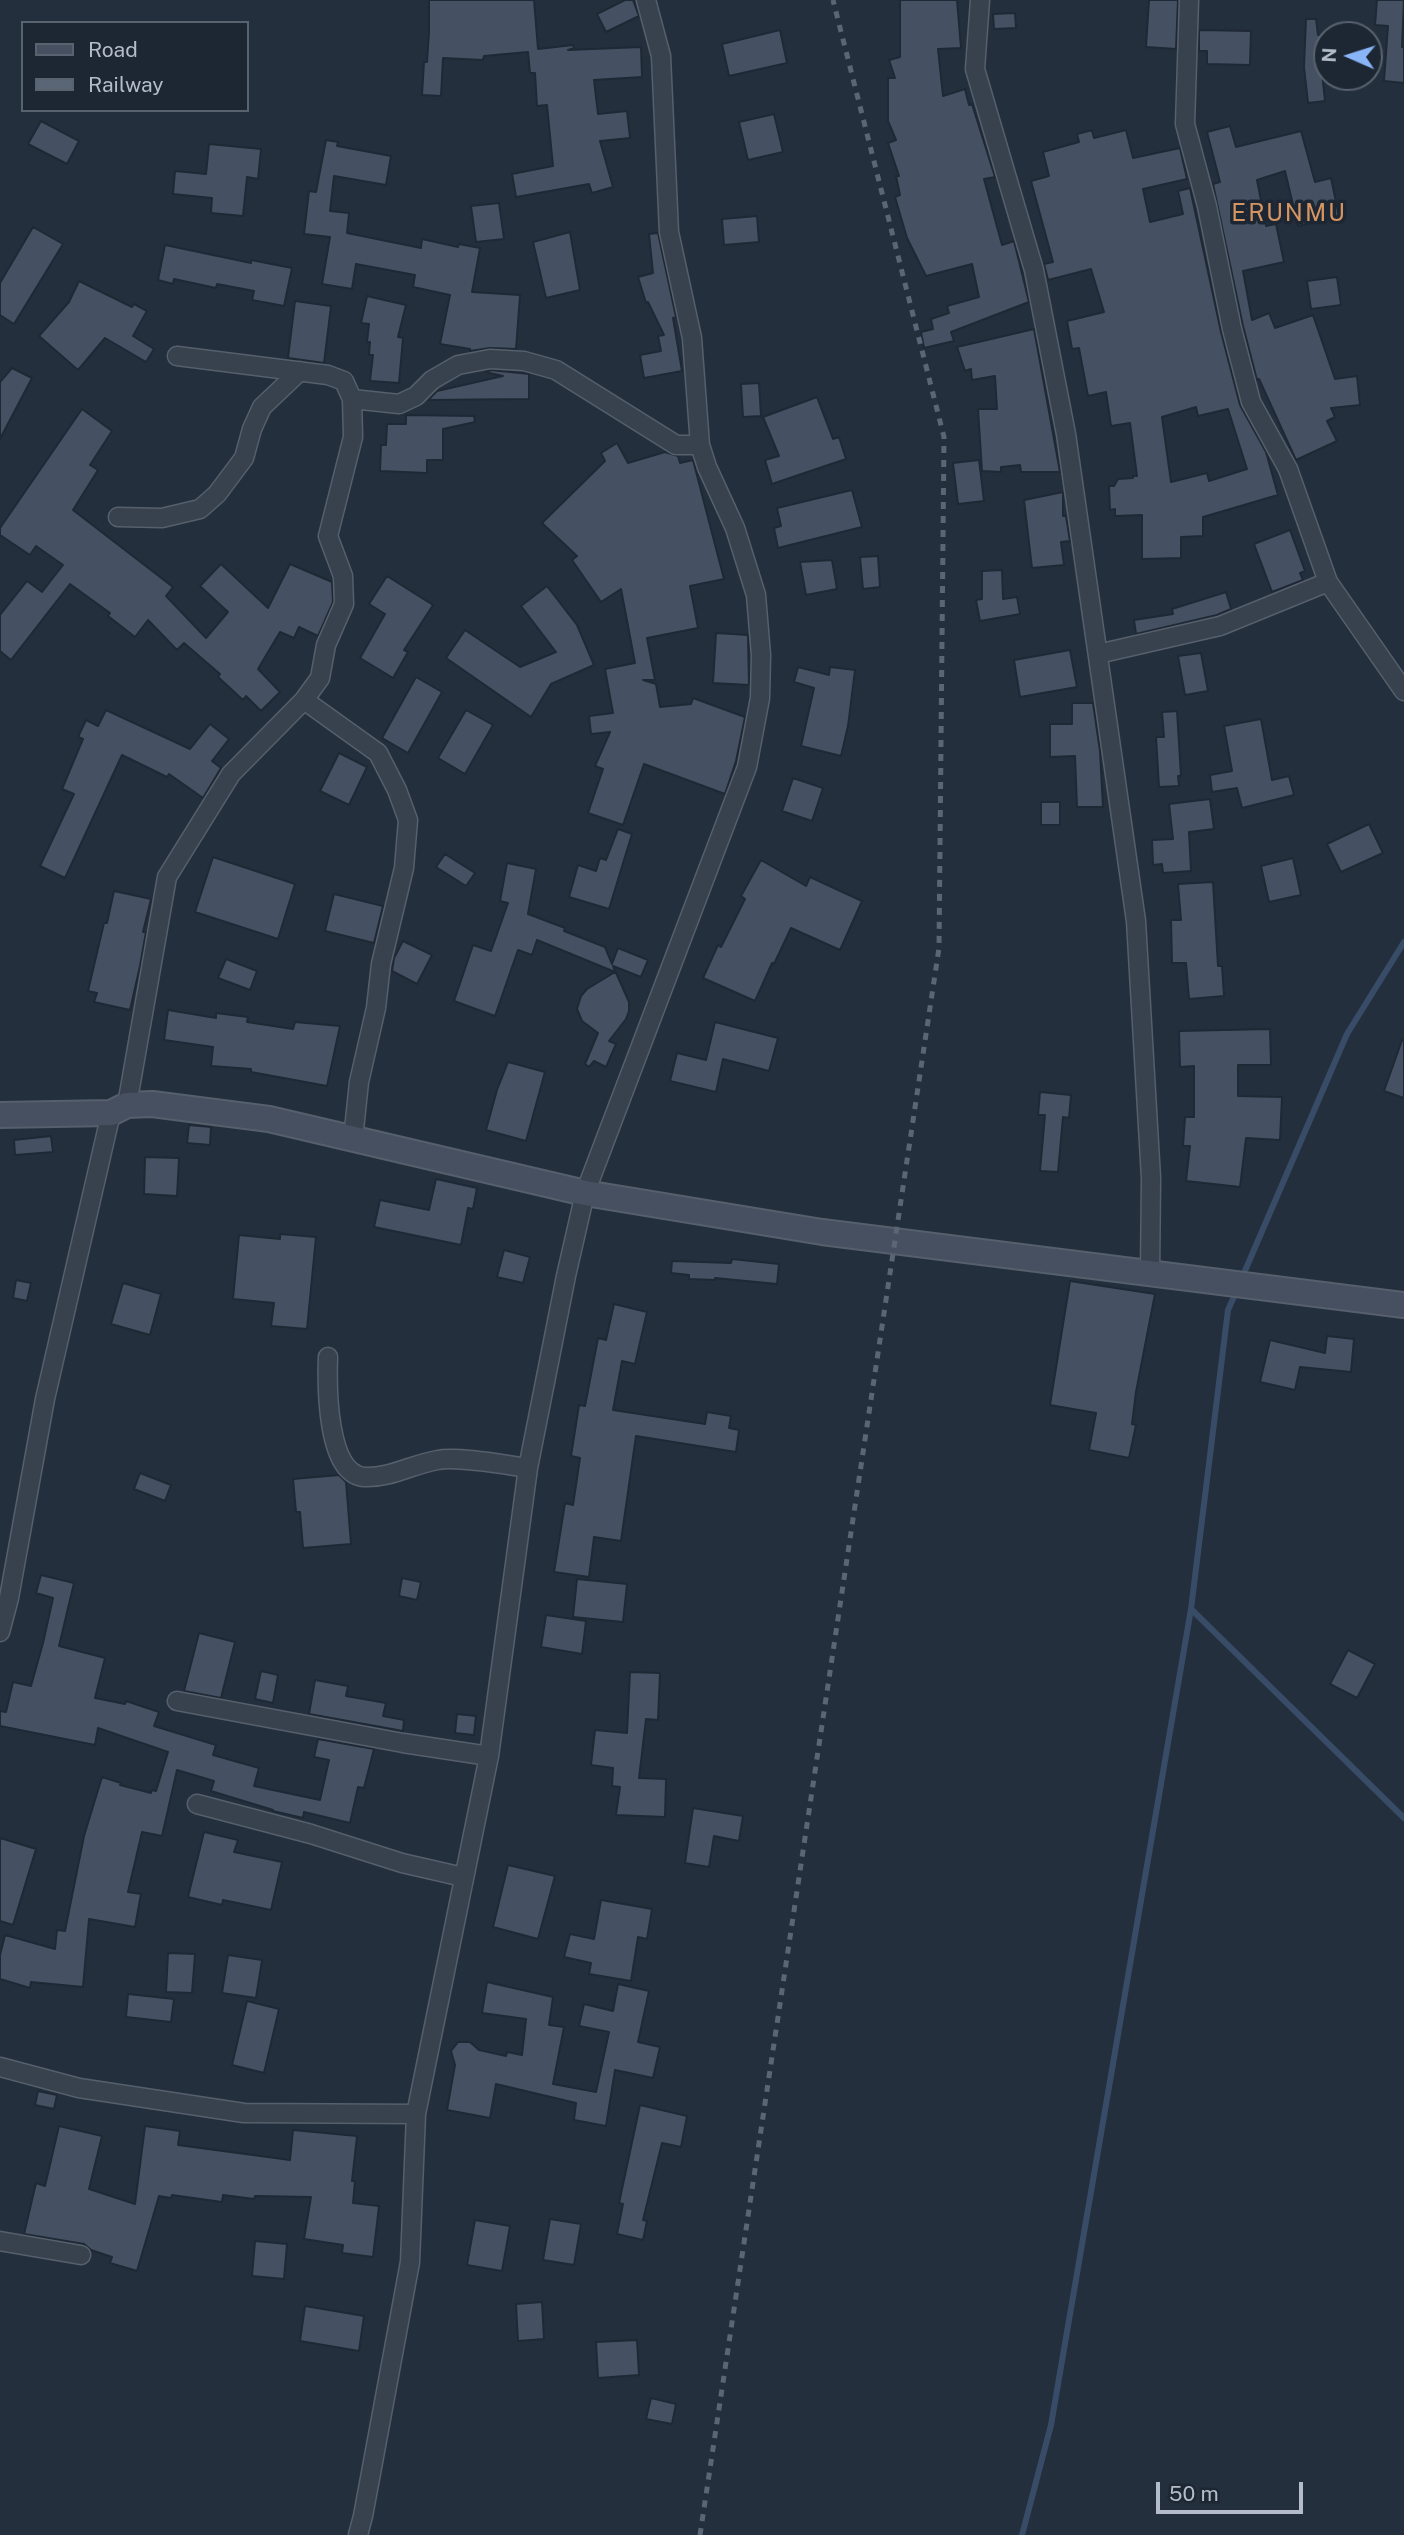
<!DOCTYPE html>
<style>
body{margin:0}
#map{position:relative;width:1404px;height:2535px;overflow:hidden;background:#242f3e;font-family:"Public Sans",sans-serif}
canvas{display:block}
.legend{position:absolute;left:21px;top:21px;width:228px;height:91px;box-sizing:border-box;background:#1d2633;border:2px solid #59626f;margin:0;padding:9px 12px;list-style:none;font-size:21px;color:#b4bcc9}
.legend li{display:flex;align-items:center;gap:14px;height:35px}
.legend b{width:35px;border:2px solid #59626f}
.north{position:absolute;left:1313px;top:21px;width:70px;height:70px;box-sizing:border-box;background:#1d2633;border:2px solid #59626f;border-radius:50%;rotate:273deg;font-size:19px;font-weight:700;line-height:28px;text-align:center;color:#b4bcc9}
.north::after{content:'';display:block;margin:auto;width:24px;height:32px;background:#8ab4f8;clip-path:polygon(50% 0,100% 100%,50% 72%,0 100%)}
.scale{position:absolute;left:1156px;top:2482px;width:147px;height:32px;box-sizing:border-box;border:4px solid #b4bcc9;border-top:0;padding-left:9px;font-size:21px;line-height:24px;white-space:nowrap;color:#b4bcc9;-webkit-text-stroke:5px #1d2633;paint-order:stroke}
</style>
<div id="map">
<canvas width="1404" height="2535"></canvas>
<ul class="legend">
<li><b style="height:9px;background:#465061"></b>Road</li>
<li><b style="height:9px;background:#5a6575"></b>Railway</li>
</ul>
<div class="north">N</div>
<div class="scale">50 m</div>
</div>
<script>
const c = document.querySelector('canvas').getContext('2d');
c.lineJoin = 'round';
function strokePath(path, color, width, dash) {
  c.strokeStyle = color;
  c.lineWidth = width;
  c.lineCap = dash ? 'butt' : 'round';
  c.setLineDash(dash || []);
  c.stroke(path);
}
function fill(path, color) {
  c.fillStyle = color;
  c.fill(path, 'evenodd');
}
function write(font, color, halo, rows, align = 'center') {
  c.font = font + ' "Public Sans",sans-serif';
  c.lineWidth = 7;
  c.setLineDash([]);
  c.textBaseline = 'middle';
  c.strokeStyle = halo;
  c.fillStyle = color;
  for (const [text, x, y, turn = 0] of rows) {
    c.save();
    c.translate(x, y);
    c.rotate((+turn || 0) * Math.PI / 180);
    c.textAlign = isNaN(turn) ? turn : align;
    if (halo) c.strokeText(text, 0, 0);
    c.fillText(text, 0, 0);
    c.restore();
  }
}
const stream = new Path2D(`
 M1241,1280L1347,1034L1404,942
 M1191,1609L1404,1818
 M1022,2535L1051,2425L1191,1609L1228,1310L1237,1290`);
const building = new Path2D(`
 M429,0H534L538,49L573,45L574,48L568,50L641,47L642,77L594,80L598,114L627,111L630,138L600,141L613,187L592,193L589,184L516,197L512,174L553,166L547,105L537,106L535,73H530L528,52L484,56L483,60L443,58L441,96L422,95L424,62H427L429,32Z
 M625,0H633L639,16L606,32L597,14Z
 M900,0H957L961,48L938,49L943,96L965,89L969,105L972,104L995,177L984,179L1002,245L1014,241L1029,302L951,332L954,341L924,348L921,332L933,329L931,319L949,313L947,306L979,297L972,264L926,276L907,238L895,197L900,195L896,176H899L888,143L896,140L888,121V78H895L889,60L900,57Z
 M1149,0H1178L1176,49L1146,47Z
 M1377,0H1404L1402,47H1404V83L1384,81L1388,26L1375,25Z
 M1015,13L1016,28L994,29L993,14Z
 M1306,19H1316L1318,35H1323V53H1320L1325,101L1308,103L1304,67Z
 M780,30L787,63L729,76L722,44Z
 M1199,30L1251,31L1250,65L1207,64V51H1199Z
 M774,114L783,152L748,160L739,122Z
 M41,121L79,141L67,164L28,144Z
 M1230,126L1236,147L1301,131L1315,182L1331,178L1339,216L1298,226L1285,171L1257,180L1266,226L1276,224L1284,262L1243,271L1252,320L1269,313L1275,328L1313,315L1335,379L1357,376L1360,405L1331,408L1335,417L1327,421L1337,441L1296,460L1259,379L1257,380L1243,326L1213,184L1220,182L1207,132Z
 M1092,130L1094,138L1126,130L1133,158L1180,148L1187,179L1143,189L1150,222L1183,214L1178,191L1190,188L1221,332L1240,405L1266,452L1278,495L1203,517V536L1181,537V558L1142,559V515L1115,516V509L1110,510L1109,486H1114L1118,479L1133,478V476H1137L1130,423L1111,426L1106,392L1088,396L1079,348L1072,349L1067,321L1104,312L1091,269L1048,280L1044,264L1053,262L1031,181L1049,176L1043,152L1079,142L1077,134ZM1196,407L1198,416L1228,409L1247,469L1209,481L1207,473L1171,482L1162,417Z
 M326,140L338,142L337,146L391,156L386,185L334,176L330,211L349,213L347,233L421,248L422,239L458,247L459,244L480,248L472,292L520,295L516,349L490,348L470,351V349L440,344L450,295L413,287L415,275L356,264L352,289L322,284L330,237L304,234L309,191L316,192Z
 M209,144L261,149L258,179L247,177L243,216L211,213L212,198L173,194L175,171L206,174Z
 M499,203L504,239L476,242L471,206Z
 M757,216L759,242L724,245L722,219Z
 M33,227L63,244L14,324L0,315V283Z
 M570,232L580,290L546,298L533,242Z
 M658,233L676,317L673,318L682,371L644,378L640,355L661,351L658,336L664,335L648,302L646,303L638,277L653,273L649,234Z
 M165,245L251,263V260L292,268L284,306L252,300L254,291L217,284L216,288L174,279L173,284L158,280Z
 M1337,277L1341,305L1311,309L1307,281Z
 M79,281L132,307L134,304L147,311L133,336L154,349L146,362L105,338L78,370L39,336L69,302Z
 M367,296L406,305L398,337L403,338L399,383L370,381L373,355H369L370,342H367L369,324L361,323Z
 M295,301L331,306L324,363L288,358Z
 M1034,329L1060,472H1021L1020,465L1001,467V472L982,471L978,409H997L995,376L972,380L971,369L965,371L957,347Z
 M12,368L32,378L0,439V382Z
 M491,370L529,374V399L428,400L437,391L503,376L485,372Z
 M759,383L761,416L743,417L741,384Z
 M817,397L833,439L839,437L846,459L772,484L765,460L779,456L763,417Z
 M82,409L112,431L90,465L98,470L73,510L173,587L166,596L206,638L228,612L200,586L221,564L268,608L290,564L332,582L333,602L318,636L299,627L294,638L280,632L258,669L280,692L261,711L246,696L243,700L218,677L220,674L184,643L177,650L148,620L135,637L108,616L110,613L70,584L11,660L0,651V615L27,581L42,592L63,565L36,546L30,555L0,535V528Z
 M406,415L474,416L475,422L443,429V460H427V473L380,471L381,445H386L387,424H406Z
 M617,443L628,463L665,452L678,456L680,463L693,460L724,579L690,586L698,628L647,638L655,680H643L656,684L660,707L691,704L693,698L745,717L736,761L725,794L644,764L623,825L588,813L603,769L595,766L610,732L591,734L589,716L613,713L605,669L635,663L621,589L601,602L572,560L577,556L542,523L605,461L601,453Z
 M979,460L984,501L958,504L953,463Z
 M852,490L862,527L778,548L774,528L781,526L777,508Z
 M1063,492V516H1066L1070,541L1061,542L1064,565L1032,568L1024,500Z
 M1290,530L1305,571L1300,573L1303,580L1272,592L1254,544Z
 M878,556L880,587L863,589L860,557Z
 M832,560L837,589L806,595L800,562Z
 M1002,570L1003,599L1017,597L1020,614L980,621L976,600L982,599V571Z
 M387,576L433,605L404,650L408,652L393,678L360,658L385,614L369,604Z
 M547,586L577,625L594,665L551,684L531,717L446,658L465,630L520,667L556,652L521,606Z
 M1226,592L1231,609L1217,615L1136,634L1134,620L1173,614L1172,609Z
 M716,633L748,635L749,685L713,683Z
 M1070,650L1077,687L1020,697L1014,660Z
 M1201,653L1208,691L1185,695L1178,656Z
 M798,667L829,675L830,667L855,670L848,726L841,756L801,746L814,688L794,682Z
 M416,677L442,692L408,753L382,738Z
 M1072,703H1093L1100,751L1103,807H1077L1075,756L1050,757V724H1072Z
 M106,710L190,749L210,724L229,739L212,761L221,768L203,798L169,774L167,777L122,755L65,878L40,866L74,794L62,789L83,739L78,737L86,720L98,726Z
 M466,710L493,725L465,774L438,758Z
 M1177,711L1181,776H1178L1179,786L1159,787L1156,737H1164L1162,712Z
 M1261,719L1272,780L1289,776L1294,795L1242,808L1237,788L1212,792L1210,775L1232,771L1224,726Z
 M339,753L367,767L349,805L320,791Z
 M793,778L823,788L812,821L782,811Z
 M1210,799L1214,829L1189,832L1191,871L1163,873L1162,864L1153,865L1152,840L1173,839L1169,804Z
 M1041,802H1060V825H1041Z
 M1369,824L1383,853L1341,872L1327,844Z
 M618,829L632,834L609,909L569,897L578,865L596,871L600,858L606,860Z
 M445,854L475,873L466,886L436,867Z
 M213,857L295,884L278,939L195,912Z
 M1293,858L1301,895L1269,902L1261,866Z
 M761,860L806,886L810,877L862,901L840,950L791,928L774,964L772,963L755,1001L703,978L718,945L721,947L745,899L741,896Z
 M507,863L536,869L528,914L565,928L564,931L605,947L612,964L618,948L648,960L641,977L613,966L629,1002V1011L626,1019L609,1041L616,1044L606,1067L594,1061L589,1067L585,1064L598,1033L582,1021L577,1009L581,996L587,989L615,972L537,940L532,955L518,950L495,1016L454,1001L473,945L491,951L508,903L500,901Z
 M1213,882L1218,966H1222L1224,996L1189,999L1186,963H1172L1171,920H1181L1178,884Z
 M114,891L151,899L143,932H146L140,966L130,1010L94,1002L97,993L88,991L104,923H107Z
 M334,894L383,906L374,943L325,931Z
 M403,941L432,955L417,984L392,971L394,958Z
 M226,959L257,971L250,990L218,978Z
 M168,1010L216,1018V1013L248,1017L247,1022L293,1029L295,1022L340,1026L327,1086L251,1072V1069L211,1066L213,1047L164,1040Z
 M715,1022L778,1038L769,1071L723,1059L716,1092L670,1081L677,1053L706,1060Z
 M1270,1029L1271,1065H1238V1096L1282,1097L1280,1140L1246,1138L1240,1187L1186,1181L1190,1146H1183L1185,1117H1194V1066L1180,1067L1179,1031Z
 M1402,1040L1404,1041V1098L1384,1091Z
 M508,1062L545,1072L526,1141L486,1130L497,1090Z
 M1040,1092L1071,1095L1069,1118L1063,1117L1058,1172L1040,1171L1045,1115H1038Z
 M189,1125L211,1127L210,1145L187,1143Z
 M51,1136L53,1152L15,1155L14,1140Z
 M145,1157L179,1158L177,1196L144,1194Z
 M436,1179L477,1188L473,1209L468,1208L461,1245L374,1227L380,1200L429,1210Z
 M280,1234L316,1237L307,1329L271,1326L274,1303L233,1299L239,1235L280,1239Z
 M504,1250L530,1257L523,1283L497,1277Z
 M732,1259L779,1264L777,1284L715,1278V1280L689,1279V1275L671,1273L672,1261L731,1263Z
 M16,1280L31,1283L27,1301L13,1298Z
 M1070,1281L1155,1294L1136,1392L1132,1424L1136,1425L1129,1458L1089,1450L1096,1413L1050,1405Z
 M123,1283L161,1294L150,1335L111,1324Z
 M614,1304L647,1312L635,1364L622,1361L613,1410L705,1424L707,1412L731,1416L729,1428L739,1430L736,1452L636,1436L621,1541L594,1537L589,1577L554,1572L565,1503L573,1505L580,1458L571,1456L579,1405L585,1406L598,1338L606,1340Z
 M1327,1336L1354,1339L1351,1372L1300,1367L1295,1390L1260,1382L1270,1340L1325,1353Z
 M140,1473L171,1485L165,1501L134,1489Z
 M339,1475L346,1482L351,1544L303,1548L300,1512H296L293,1479Z
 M41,1575L74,1583L59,1646L105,1658L95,1698L125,1704L126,1701L159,1712L154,1726L216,1745L213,1755L259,1768L254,1786L320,1800L329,1760L314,1757L318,1739L374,1749L364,1788L358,1787L350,1823L304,1812L303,1818L273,1811V1810L211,1791L214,1781L177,1770L162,1836L142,1832L128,1892L141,1894L135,1927L89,1919L83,1987L31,1982L30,1988L0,1979V1955L5,1935L55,1949L57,1930L65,1931L84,1836L102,1777L121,1783L120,1785L151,1793L152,1790L156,1791L168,1752L98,1728L95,1745L0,1726V1711L6,1712L13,1682L31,1686L43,1643L53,1598L36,1593Z
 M402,1578L421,1582L417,1600L399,1596Z
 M577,1579L627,1584L623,1622L573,1617Z
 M546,1615L586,1621L582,1654L541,1647Z
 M199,1633L235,1642L221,1698L184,1691Z
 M1348,1650L1375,1664L1357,1698L1330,1684Z
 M261,1671L278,1675L273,1703L255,1699Z
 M630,1672L660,1673L658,1720L646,1719L639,1778L666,1779L665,1817L616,1815L620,1787L612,1786L613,1768L591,1765L595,1730L627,1733Z
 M315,1680L348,1686L346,1696L386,1703L383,1716L404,1720L403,1731L309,1714Z
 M457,1714L476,1716L474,1735L455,1733Z
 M693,1808L743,1816L739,1841L714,1836L709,1867L685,1863Z
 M204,1832L238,1840L234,1852L282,1862L271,1910L223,1900L222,1905L188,1897Z
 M0,1838L36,1849L13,1925L0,1921Z
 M508,1865L555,1876L538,1939L493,1927Z
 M601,1900L652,1909L647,1939L638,1937L631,1981L589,1974L591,1963L564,1957L570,1934L594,1939Z
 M168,1953L195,1954L192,1993L166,1992Z
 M228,1955L262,1960L256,1998L222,1993Z
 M487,1982L553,1997L549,2025L564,2027L553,2084L596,2092L609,2032L579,2026L584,2004L613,2011L618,1984L649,1991L638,2042L660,2047L653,2078L615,2070L606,2126L574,2120L576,2103L496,2084L490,2118L447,2110L455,2065L451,2051L458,2042H470L479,2050L506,2056L507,2052L522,2055L526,2019L482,2013Z
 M128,1994L174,1999L171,2022L126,2017Z
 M247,2001L279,2009L264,2073L232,2065Z
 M38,2091L57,2095L54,2109L35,2105Z
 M640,2105L687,2116L681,2147L662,2143L643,2220L647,2221L643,2240L617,2234L623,2204L619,2203Z
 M59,2126L102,2136L89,2189L135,2204L145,2126L180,2131L178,2145L290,2160L293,2130L357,2136L352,2181H355L353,2203L379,2206L373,2257L342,2253L343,2245L304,2239L311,2197L255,2196L254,2199L223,2195L222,2202L172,2195L171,2198L159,2196L137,2271L110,2263L112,2257L91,2250L84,2244L24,2234L36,2183L45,2186Z
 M550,2219L581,2224L574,2265L543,2260Z
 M475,2220L510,2226L502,2271L467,2265Z
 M255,2241L287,2244L284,2279L252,2276Z
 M542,2302L544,2339L518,2341L516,2304Z
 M305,2306L364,2316L359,2351L300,2341Z
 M637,2340L639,2375L598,2378L596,2342Z
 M651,2398L676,2404L672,2424L646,2419Z`);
const street = new Path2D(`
 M980,0L975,69L1034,270L1066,434L1136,921L1151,1178L1150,1274
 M1189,0L1185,124L1207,206L1232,329L1251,402L1288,469L1328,582L1404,691
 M177,356L328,375L344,381L352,399L353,437L328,536L343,576L344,604L326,645L320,678L304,700L378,753L397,790L408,820L404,868L381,964L376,1008L359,1082L353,1139
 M352,399L399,404L416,396L432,380L458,365L490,359L524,361L556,370L676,445H700
 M118,517L162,518L200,509L217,494L244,458L252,429L262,407L300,371
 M1098,654L1220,626L1328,582
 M127,1105L167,877L231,774L304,700
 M328,1357C327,1384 326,1475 365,1477C391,1478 413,1464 438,1460C457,1456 506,1465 528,1468
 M0,1632L9,1598L45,1399L111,1113
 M177,1701L403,1743L489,1756
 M197,1804L311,1834L402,1863L463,1877
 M0,2067L79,2088L244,2113L416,2114
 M0,2241L81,2255
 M358,2535L363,2516L410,2262L416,2114L489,1756L528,1468L566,1276L585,1193L747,767L760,698L761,655L756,595L735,528L707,467L700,445L692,338L669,232L661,56L646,0`);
const secondary = new Path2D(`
 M0,1115L111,1113L127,1105L152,1104L269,1119L585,1193L822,1232L1404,1305`);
const rail = new Path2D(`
 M700,2535L939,948L944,437L833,0`);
const quarterNames = [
 ["ERUNMU",1289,214]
];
strokePath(stream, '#394c67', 6);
fill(building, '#455162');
strokePath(building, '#1f2835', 2);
strokePath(street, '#565f6c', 21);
strokePath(secondary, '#565f6c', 28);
strokePath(street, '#38414e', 18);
strokePath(secondary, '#465061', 24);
strokePath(rail, '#5a6575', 5, [7, 7]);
c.letterSpacing = '2px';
write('24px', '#d59563', '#1d2633', quarterNames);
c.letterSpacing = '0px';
</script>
